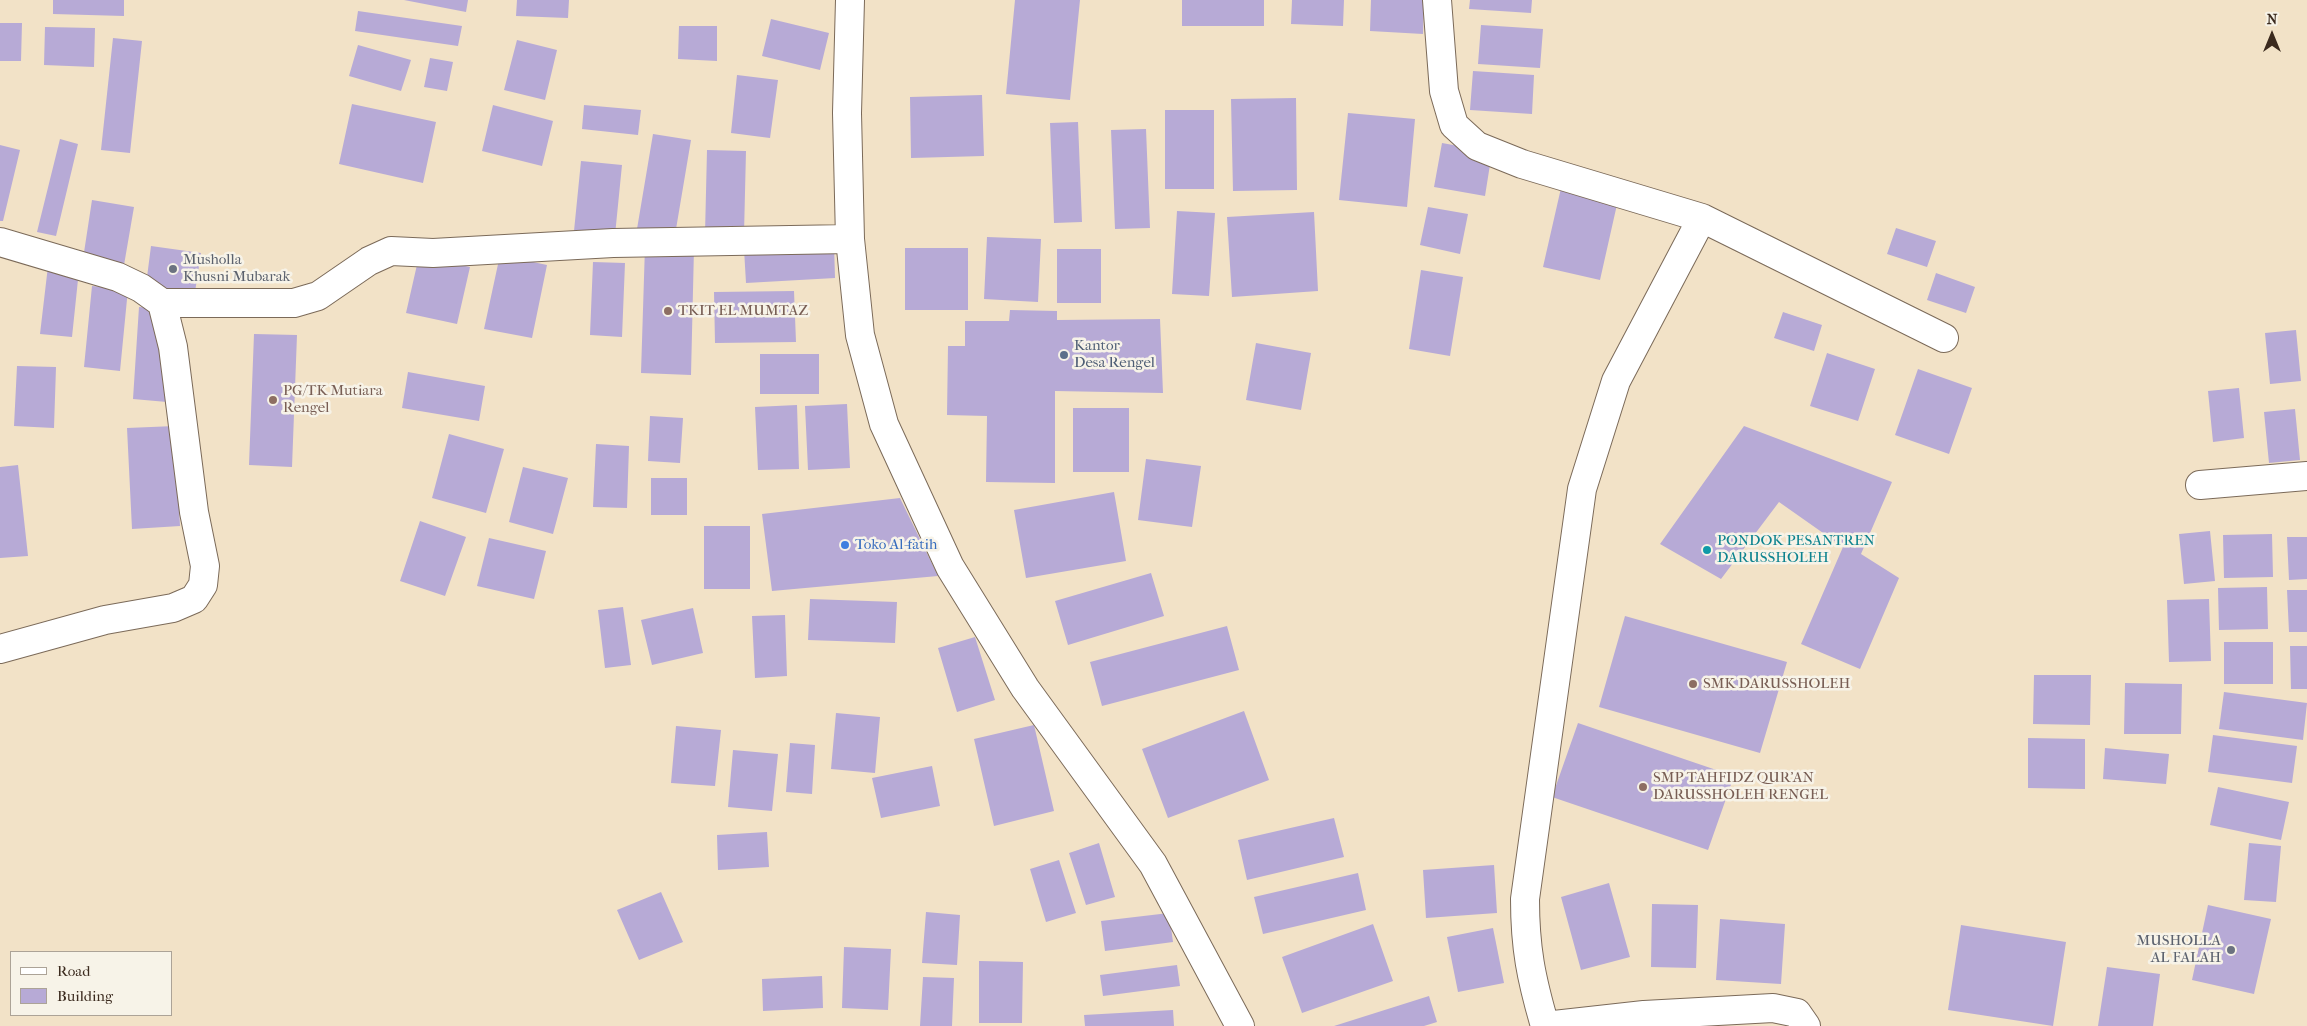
<!DOCTYPE html>
<style>
body{margin:0}
#map{position:relative;width:2307px;height:1026px;overflow:hidden;background:#f2e2c7;font-family:"IM FELL French Canon",serif}
canvas{display:block}
.legend{position:absolute;left:10px;top:951px;width:162px;height:65px;box-sizing:border-box;background:#f7f3e8;border:1px solid #aca397;margin:0;padding:6px 9px;list-style:none;font-size:15px;color:#3b2a1e}
.legend li{display:flex;align-items:center;gap:10px;height:25px}
.legend b{width:25px;border:1px solid #aca397}
.north{position:absolute;left:2247px;top:10px;width:50px;height:50px;-webkit-text-stroke:4px #f7f3e8;paint-order:stroke;rotate:0deg;font-size:14px;font-weight:700;line-height:20px;text-align:center;color:#3b2a1e}
.north::after{content:'';display:block;margin:auto;width:18px;height:22px;background:#3b2a1e;clip-path:polygon(50% 0,100% 100%,50% 72%,0 100%)}
</style>
<div id="map">
<canvas width="2307" height="1026"></canvas>
<ul class="legend">
<li><b style="height:6px;background:#fff"></b>Road</li>
<li><b style="height:14px;background:#b7aad6"></b>Building</li>
</ul>
<div class="north">N</div>
</div>
<script>
const c = document.querySelector('canvas').getContext('2d');
c.lineJoin = 'round';
function fill(path, color) {
  c.fillStyle = color;
  c.fill(path, 'evenodd');
}
function strokePath(path, color, width, dash) {
  c.strokeStyle = color;
  c.lineWidth = width;
  c.lineCap = dash ? 'butt' : 'round';
  c.setLineDash(dash || []);
  c.stroke(path);
}
function write(font, color, halo, rows, align = 'center') {
  c.font = font + ' "IM FELL French Canon",serif';
  c.lineWidth = 5;
  c.setLineDash([]);
  c.textBaseline = 'middle';
  c.strokeStyle = halo;
  c.fillStyle = color;
  for (const [text, x, y, turn = 0] of rows) {
    c.save();
    c.translate(x, y);
    c.rotate((+turn || 0) * Math.PI / 180);
    c.textAlign = isNaN(turn) ? turn : align;
    if (halo) c.strokeText(text, 0, 0);
    c.fillText(text, 0, 0);
    c.restore();
  }
}
const building = new Path2D(`
 M53,0H124V16L53,14Z
 M404,0H468L466,12Z
 M517,0H569L568,18L516,16Z
 M1015,0H1080L1070,100L1006,94Z
 M1182,0H1264V26H1182Z
 M1292,0H1344L1343,26L1291,24Z
 M1371,0H1424L1423,34L1370,31Z
 M1470,0H1532L1531,13L1469,9Z
 M358,11L462,26L458,46L355,31Z
 M771,19L829,33L820,70L762,56Z
 M0,23H22L21,61H0Z
 M1481,25L1543,29L1540,68L1478,64Z
 M679,26H717V61L678,59Z
 M45,27L95,28L94,67L44,65Z
 M113,38L142,41L130,153L101,150Z
 M517,40L557,50L545,100L504,90Z
 M358,45L411,60L401,91L349,76Z
 M430,58L453,62L447,91L424,87Z
 M1473,71L1534,75L1532,114L1470,110Z
 M737,75L778,80L770,138L731,133Z
 M982,95L984,156L911,158L910,97Z
 M1296,98L1297,190L1233,191L1231,99Z
 M352,104L436,122L423,183L339,164Z
 M493,105L553,121L542,166L482,151Z
 M584,105L641,110L638,135L582,129Z
 M1165,110H1214V189H1165Z
 M1348,113L1415,119L1407,207L1339,200Z
 M1078,122L1082,222L1054,223L1050,123Z
 M1146,129L1150,228L1115,229L1111,130Z
 M653,134L691,140L675,235L637,229Z
 M60,139L78,144L56,236L37,232Z
 M1442,143L1492,152L1485,196L1434,187Z
 M0,145L20,150L3,221H0Z
 M707,150L746,151L744,234H705Z
 M581,161L622,165L615,235L574,231Z
 M1561,188L1618,200L1600,280L1543,267Z
 M92,200L134,207L124,265L83,259Z
 M1428,207L1468,214L1460,254L1420,245Z
 M1177,211L1215,213L1209,296L1172,294Z
 M1314,212L1318,291L1232,297L1227,217Z
 M1896,228L1936,241L1927,267L1887,254Z
 M987,237L1041,239L1038,302L984,299Z
 M834,244L835,278L746,283L744,249Z
 M151,246L201,253L195,292L146,285Z
 M645,246L694,248L691,375L641,373Z
 M905,248H968V310H905Z
 M1057,249H1101V303H1057Z
 M500,255L547,265L532,338L484,329Z
 M419,256L470,267L457,324L406,313Z
 M593,262L625,263L622,337L590,335Z
 M48,266L79,270L72,337L40,334Z
 M1421,270L1463,277L1450,356L1409,349Z
 M1936,273L1975,287L1966,313L1927,300Z
 M92,286L128,289L120,371L84,367Z
 M794,291L796,342L715,343L714,292Z
 M139,307L173,309L167,402L133,399Z
 M1010,310L1057,311V320L1160,319L1163,393L1055,391V483L986,482L987,416L947,415L948,346H965V321H1009Z
 M1783,312L1822,325L1814,351L1774,338Z
 M2296,330L2301,381L2270,384L2265,333Z
 M254,334L297,335L292,467L249,465Z
 M1256,343L1311,353L1301,410L1246,400Z
 M1827,353L1875,369L1858,421L1810,406Z
 M760,354H819V394H760Z
 M17,366L56,367L54,428L14,426Z
 M1918,369L1972,388L1949,454L1895,435Z
 M408,372L485,386L479,421L402,408Z
 M2239,388L2244,438L2213,442L2208,391Z
 M847,404L850,468L808,470L805,406Z
 M797,405L799,469L758,470L755,407Z
 M1073,408H1129V472H1073Z
 M2295,409L2300,460L2269,463L2264,412Z
 M650,416L683,418L680,463L648,461Z
 M175,426L180,526L132,529L127,428Z
 M1744,426L1892,482L1861,554L1899,578L1860,669L1801,644L1843,547L1779,502L1721,579L1660,544Z
 M449,434L504,449L486,513L432,498Z
 M596,444L629,446L627,508L593,507Z
 M1146,459L1201,466L1192,527L1138,520Z
 M18,465L28,556L0,558V467Z
 M523,467L568,478L553,534L509,522Z
 M651,478H687V515H651Z
 M1114,492L1126,561L1026,578L1014,510Z
 M900,498L938,576L772,591L762,514Z
 M420,521L466,537L445,596L400,581Z
 M704,526H750V589H704Z
 M2210,531L2215,581L2184,584L2179,534Z
 M2272,534L2273,577L2224,578L2223,535Z
 M2287,537H2307V579L2289,580Z
 M489,538L546,551L534,599L477,586Z
 M1151,573L1164,616L1068,645L1055,601Z
 M2267,587L2268,629L2219,630L2218,588Z
 M2287,590H2307V632H2289Z
 M810,599L897,602L895,643L808,640Z
 M2209,599L2211,661L2169,662L2167,600Z
 M623,607L631,665L605,668L598,610Z
 M693,608L703,653L652,665L641,620Z
 M785,615L787,676L755,678L752,616Z
 M1625,616L1787,662L1760,753L1599,707Z
 M1227,626L1239,670L1102,706L1090,662Z
 M975,637L995,700L957,712L938,648Z
 M2224,642H2273V684H2224Z
 M2290,646H2307V689H2291Z
 M2034,675H2091L2090,725L2033,724Z
 M2125,683L2182,684L2181,734H2124Z
 M2224,692L2307,703L2303,740L2219,729Z
 M1244,711L1269,780L1168,818L1142,749Z
 M836,713L880,717L875,773L831,769Z
 M1578,723L1734,776L1708,850L1552,797Z
 M1034,725L1054,811L994,826L974,739Z
 M676,726L721,730L715,786L671,783Z
 M2213,735L2297,746L2292,783L2208,772Z
 M2028,738L2085,739V789L2028,788Z
 M790,743L815,745L812,794L786,792Z
 M2105,748L2169,754L2166,784L2103,779Z
 M733,750L778,754L772,811L728,807Z
 M932,766L940,806L881,818L872,778Z
 M2218,787L2289,802L2281,840L2210,825Z
 M1334,818L1344,857L1247,880L1238,840Z
 M767,832L769,867L718,870L717,835Z
 M1099,843L1115,897L1086,905L1069,853Z
 M2249,843L2281,846L2276,902L2244,900Z
 M1059,860L1076,913L1046,922L1030,869Z
 M1494,865L1497,913L1426,918L1423,870Z
 M1358,873L1366,910L1263,934L1254,897Z
 M1609,883L1630,957L1581,970L1561,897Z
 M661,892L683,942L639,960L617,910Z
 M1652,904L1698,905L1696,968L1651,967Z
 M2208,905L2271,919L2254,994L2192,980Z
 M926,912L960,915L957,965L922,963Z
 M1169,913L1173,942L1105,951L1101,921Z
 M1720,919L1785,924L1781,984L1716,980Z
 M1373,924L1393,981L1302,1013L1282,957Z
 M1961,925L2066,942L2053,1026L1948,1010Z
 M1493,928L1504,983L1458,992L1447,937Z
 M844,947L891,949L888,1010L842,1008Z
 M979,961L1023,962L1022,1023H979Z
 M1177,965L1180,986L1103,996L1100,975Z
 M2107,967L2160,974L2153,1026H2098Z
 M822,976L823,1008L763,1011L762,979Z
 M923,977L954,978L952,1026H920Z
 M1429,996L1437,1022L1424,1026H1334Z
 M1173,1010L1174,1026H1085L1084,1015Z`);
const minor = new Path2D(`
 M850,0L847,113L850,239L860,335L884,424L950,567L1025,688L1153,864L1240,1026
 M1437,0L1444,91L1454,125L1477,146L1522,164L1702,218L1944,338
 M1702,218L1616,381L1582,489L1525,899C1525,948 1531,978 1545,1026L1644,1015L1773,1008L1797,1013L1806,1026
 M0,242L118,277L141,288L162,303L173,347L194,512L205,566L203,585L194,599L173,608L105,620L0,649
 M162,303H294L318,296L369,261L391,251L433,253L613,243L850,239
 M2200,485L2307,476`);
const markers = [
 [173,269,5,"#6b7280"],
 [668,311,5,"#8d6e63"],
 [1064,355,5,"#5c6f8a"],
 [273,400,5,"#8d6e63"],
 [845,545,5,"#3f7fe0"],
 [1707,550,5,"#0f9aa8"],
 [1693,684,5,"#8d6e63"],
 [1643,787,5,"#8d6e63"],
 [2231,950,5,"#6b7280"]
];
const worshipNames = [
 ["Musholla",183,260],
 ["Khusni Mubarak",183,277],
 ["MUSHOLLA",2221,941,"right"],
 ["AL FALAH",2221,958,"right"]
];
const educationNames = [
 ["TKIT EL MUMTAZ",678,311],
 ["PG/TK Mutiara",283,391],
 ["Rengel",283,408],
 ["SMK DARUSSHOLEH",1703,684],
 ["SMP TAHFIDZ QUR'AN",1653,778],
 ["DARUSSHOLEH RENGEL",1653,795]
];
const serviceNames = [
 ["Kantor",1074,346],
 ["Desa Rengel",1074,363]
];
const cultureNames = [
 ["PONDOK PESANTREN",1717,541],
 ["DARUSSHOLEH",1717,558]
];
const shopNames = [
 ["Toko Al-fatih",855,545]
];
fill(building, '#b7aad6');
strokePath(minor, '#7b6a59', 30);
strokePath(minor, '#fff', 28);
for (const [x, y, r, color] of markers) {
  const dot = new Path2D();
  dot.arc(x, y, r, 0, 2 * Math.PI);
  c.fillStyle = color;
  c.fill(dot);
  strokePath(dot, '#f7f3e8', 2);
}
write('15px', '#5b616d', '#f7f3e8', worshipNames, 'left');
write('15px', '#785e54', '#f7f3e8', educationNames, 'left');
write('15px', '#4e5e75', '#f7f3e8', serviceNames, 'left');
write('15px', '#0d838f', '#f7f3e8', cultureNames, 'left');
write('15px', '#366cbe', '#f7f3e8', shopNames, 'left');
</script>
